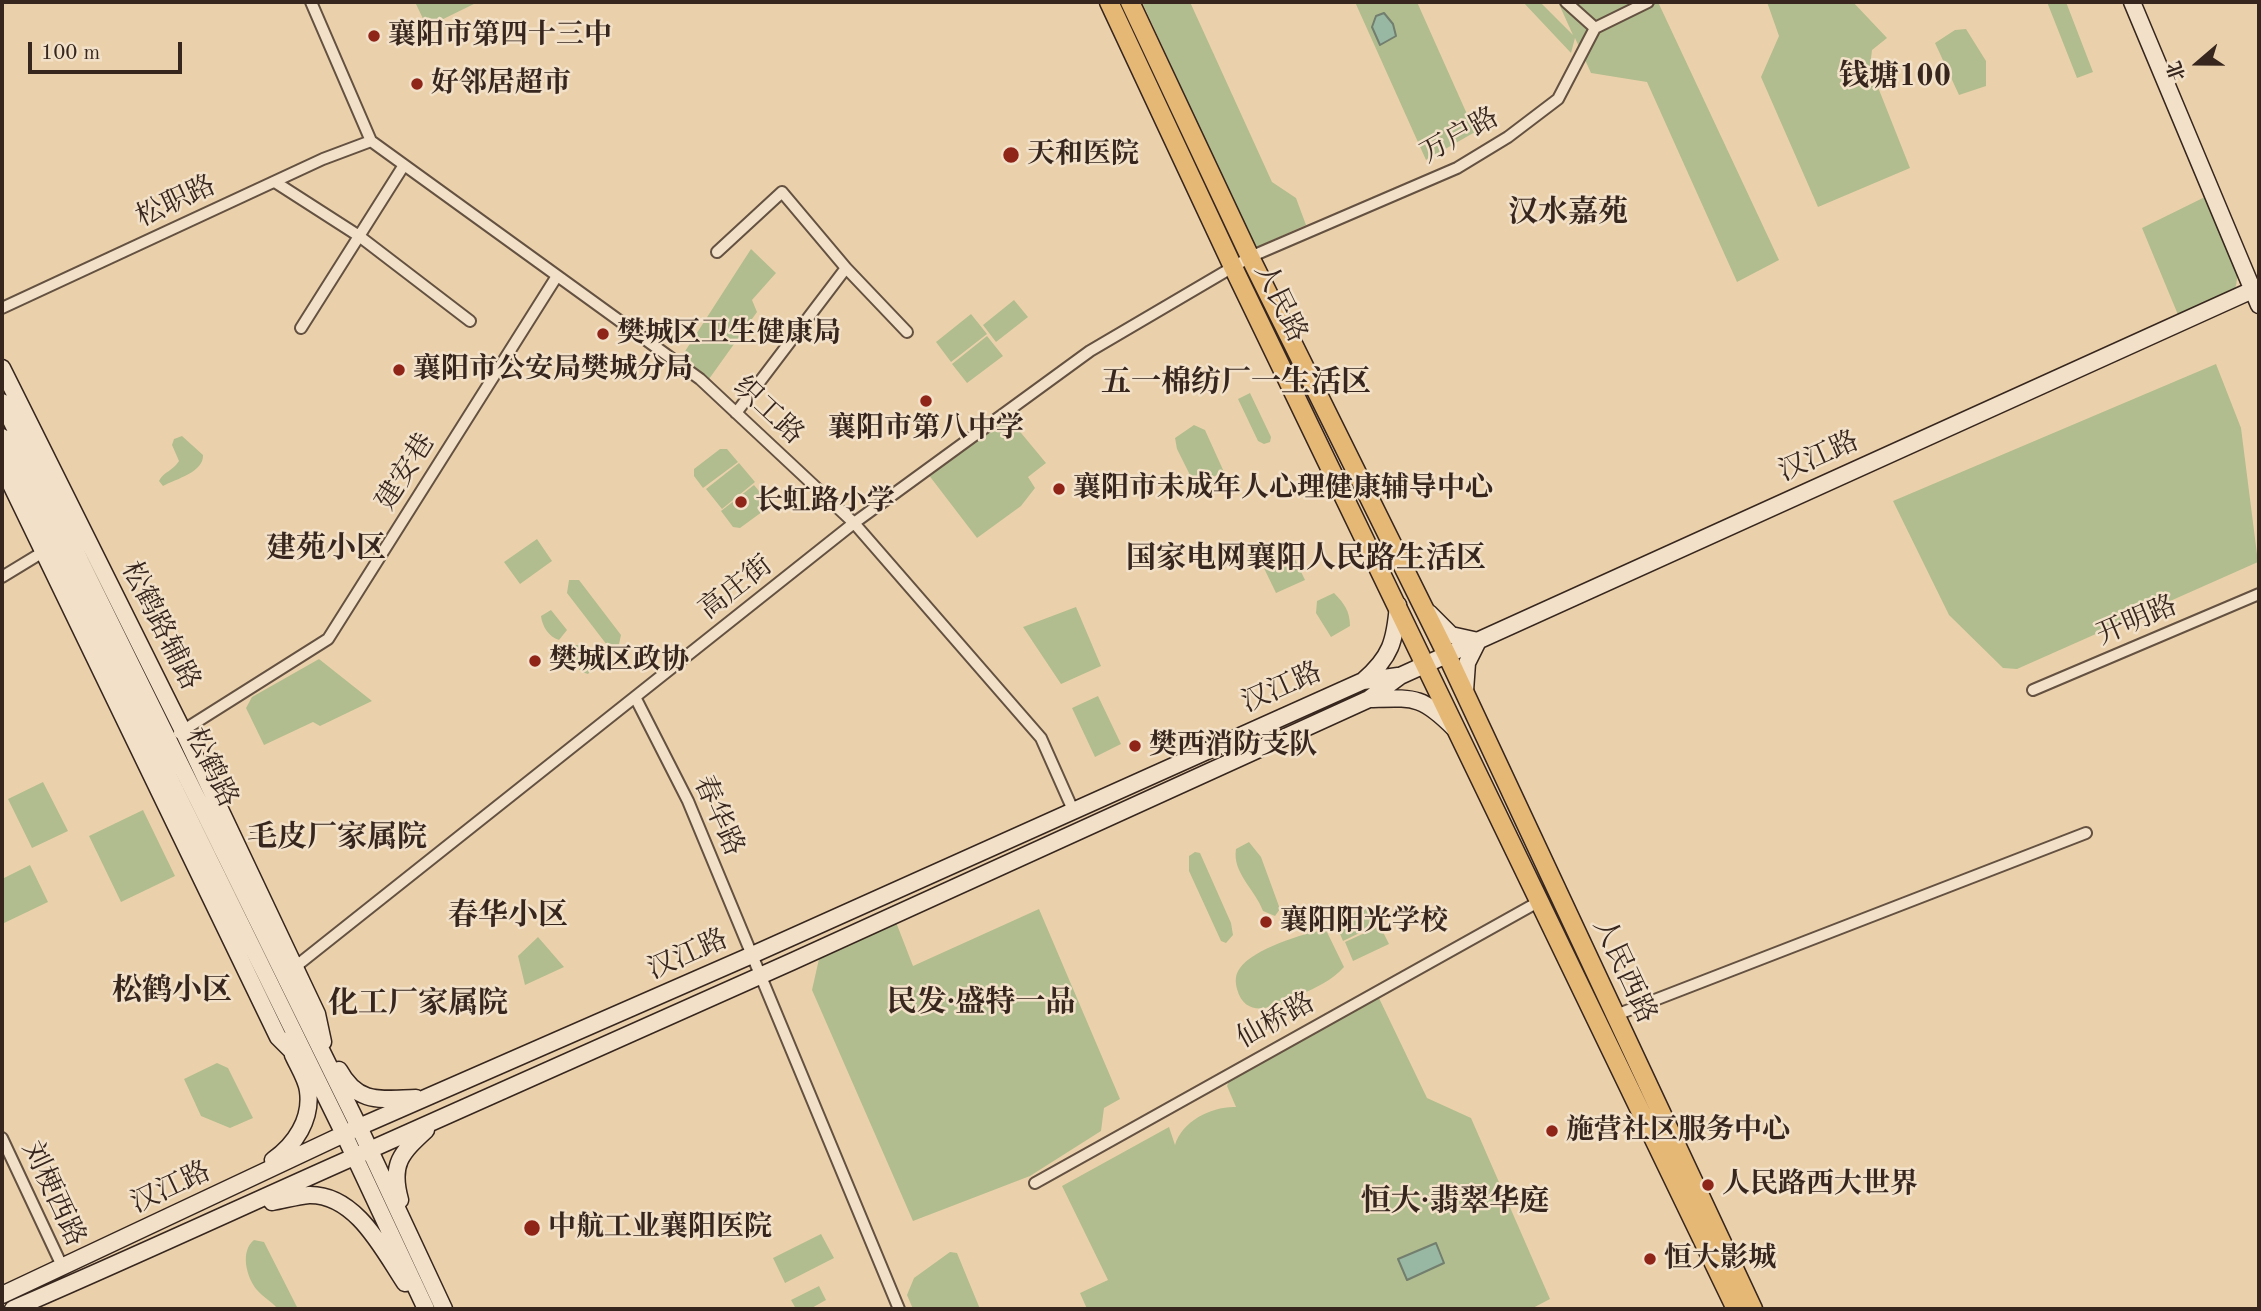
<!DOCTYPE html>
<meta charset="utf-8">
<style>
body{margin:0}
#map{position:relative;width:2261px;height:1311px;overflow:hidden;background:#ebd1ab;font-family:"Old Standard TT","Noto Serif SC",serif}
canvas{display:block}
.frame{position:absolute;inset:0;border:4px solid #37261e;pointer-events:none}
.north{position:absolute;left:2163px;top:28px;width:70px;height:70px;-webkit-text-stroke:5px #f2e1c8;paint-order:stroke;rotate:250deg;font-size:19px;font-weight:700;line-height:28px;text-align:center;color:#37261e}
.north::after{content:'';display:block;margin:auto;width:24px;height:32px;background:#37261e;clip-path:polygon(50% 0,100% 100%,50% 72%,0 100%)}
.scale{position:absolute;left:28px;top:42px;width:154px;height:32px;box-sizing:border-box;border:4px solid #37261e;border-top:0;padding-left:9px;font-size:21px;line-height:24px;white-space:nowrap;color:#37261e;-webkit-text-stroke:5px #f2e1c8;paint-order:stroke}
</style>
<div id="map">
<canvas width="2261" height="1311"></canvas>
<div class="frame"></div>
<div class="north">北</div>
<div class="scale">100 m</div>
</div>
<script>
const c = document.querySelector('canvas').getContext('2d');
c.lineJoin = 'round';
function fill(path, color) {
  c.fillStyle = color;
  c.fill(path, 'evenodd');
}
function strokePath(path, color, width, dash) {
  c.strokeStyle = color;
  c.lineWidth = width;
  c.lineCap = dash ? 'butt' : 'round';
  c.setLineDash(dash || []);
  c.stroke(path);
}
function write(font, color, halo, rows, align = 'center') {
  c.font = font + ' "Old Standard TT","Noto Serif SC",serif';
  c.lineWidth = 5;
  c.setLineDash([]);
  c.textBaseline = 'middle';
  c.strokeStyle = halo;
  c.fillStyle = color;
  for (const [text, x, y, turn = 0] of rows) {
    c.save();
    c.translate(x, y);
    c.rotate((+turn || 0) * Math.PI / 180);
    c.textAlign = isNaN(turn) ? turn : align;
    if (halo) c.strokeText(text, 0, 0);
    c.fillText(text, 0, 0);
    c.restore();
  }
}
const green = new Path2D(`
 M415,2H478L427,27Z
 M1142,2H1190L1272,182L1296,198L1306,225L1255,248Z
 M1355,2H1417L1475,132L1426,160Z
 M1523,2H1540L1573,35L1558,2H1658L1779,260L1737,282L1647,82L1591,73L1575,38L1571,53Z
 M1767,2H1853L1887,38L1872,50L1870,67L1910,168L1818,207L1761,77L1779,36Z
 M2047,2H2066L2093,72L2077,78Z
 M1966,29L1986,61V86L1959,95L1935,43L1955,30Z
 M2213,193C2222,219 2254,281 2226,302C2214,311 2195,316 2181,322L2142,228Z
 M751,249L776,273L752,300L757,312L709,379L682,356Z
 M1014,300L1028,317L996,342L983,325Z
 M971,314L987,334L951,362L936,342Z
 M987,336L1003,356L967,383L952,364Z
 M2216,364L2241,428L2258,562L2017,669L2003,668L1949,615L1893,501Z
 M1250,393L1271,437L1270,442L1264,444L1258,441L1238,399Z
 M1007,416L1046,463L1028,477L1035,488L1021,506L977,538L928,474Z
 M1194,425L1205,430L1224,472L1195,485L1177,449L1175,438Z
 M182,436L203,455C204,472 176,479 163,486L159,481C163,472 173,471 179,461L172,445L174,439Z
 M720,449H727L738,462L703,488L694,476V469Z
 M739,463L755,482L722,509L706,489Z
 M754,485L768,502L766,509L740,528L733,527L721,511Z
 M537,539L552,561L520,584L504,562Z
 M1290,549L1305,580L1276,593L1261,562Z
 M569,580H579L621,635L618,649L607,645L567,593Z
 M1334,593C1344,603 1350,611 1350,626L1331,637L1316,613L1317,601Z
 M1076,607L1101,666L1061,684L1023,627Z
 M551,610L567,630L559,640C549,637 542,626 541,616Z
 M576,645H580L596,665L588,674C578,672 571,661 569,651Z
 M319,659L372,701L320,726L313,722L264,745L246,708L252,697Z
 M1098,696L1121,744L1095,757L1072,708Z
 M43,782L68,831L32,848L8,799Z
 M143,810L175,876L121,902L89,836Z
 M1249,842L1261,857L1280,909L1275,916L1263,911C1255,889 1232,873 1236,849Z
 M1195,852L1200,853L1231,923L1233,935L1226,943L1221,941L1189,871V856Z
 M30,865L48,902L2,924V879Z
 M1370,906L1378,924L1343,941L1335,922Z
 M1039,909L1120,1099L1104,1108L1101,1131L1030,1176L913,1221L812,990L821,950L894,917L913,966Z
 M1380,926L1389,944L1353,961L1345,942Z
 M1326,930L1344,967C1331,981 1317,987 1300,995C1279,1005 1246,1022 1237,989C1235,981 1235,975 1240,968C1252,950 1305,932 1326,930Z
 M538,937L564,967L525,985L518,956Z
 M1378,996L1427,1098L1471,1118L1550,1299L1531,1309H1087L1080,1293L1108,1280L1062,1186L1169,1127L1175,1145C1182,1121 1212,1106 1236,1107L1227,1086L1229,1081Z
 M217,1063L228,1068L253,1118L230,1128L201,1116L184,1079Z
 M821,1234L834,1258L785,1283L773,1258Z
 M254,1240L264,1242L298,1309H278C272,1302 263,1297 257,1290C246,1277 240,1251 254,1240Z
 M950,1252L957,1253L980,1309H913L907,1295L914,1278Z
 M819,1286L826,1300L810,1309H796L791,1300Z`);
const water = new Path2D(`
 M1384,13L1393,24L1396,36L1380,45L1372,27L1376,16Z
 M1436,1243L1444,1263L1407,1280L1398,1259Z`);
const street = new Path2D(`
 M311,2L371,141L700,379L854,523L1041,738L1073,810
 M1566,2L1595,28
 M275,182L359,236L470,321
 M717,252L782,192L846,268L736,413
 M846,268L907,332
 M2,308L323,159L371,141
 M301,328L404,165
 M2,577L43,552
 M2033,690L2259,594
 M635,697L688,801L899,1309
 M179,733L328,639L557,276
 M290,971L854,523L1090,351L1250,257L1457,168L1508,137L1558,99L1595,28L1648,2
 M1616,1015L2086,833
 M2,1138L63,1268
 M1035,1183L1540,901`);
const secondary = new Path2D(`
 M2132,2L2259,305
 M2,368L183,731L317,1014L323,1042
 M2,402L359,1127L444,1309
 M2,437L344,1134L426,1309
 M2,466L278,1037L303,1062
 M1429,613L1451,635L1478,641L1467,663L1465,691
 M1363,681C1391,657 1395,641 1398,605
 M1369,699C1414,698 1421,695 1454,728
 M339,1070C358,1105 381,1099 416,1098
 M273,1160C295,1145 312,1119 308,1091C307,1080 298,1066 293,1055
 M400,1200C390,1164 401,1153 426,1130
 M272,1202C284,1200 297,1196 309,1195C356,1194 383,1250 405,1283
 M2,1295L359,1127L752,955L1363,681L1398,676
 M13,1309C134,1257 254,1201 374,1148C707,1001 1038,851 1369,699L1400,676L2259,287`);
const primary = new Path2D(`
 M1109,2L1233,267L1736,1309
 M1130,2L1250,257L1447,655L1753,1309`);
const markers = [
 [374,36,7,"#8f2418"],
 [417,84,7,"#8f2418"],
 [1011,155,9,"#8f2418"],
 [603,334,7,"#8f2418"],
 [399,370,7,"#8f2418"],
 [926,401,7,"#8f2418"],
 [1059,489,7,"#8f2418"],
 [741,502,7,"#8f2418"],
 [535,661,7,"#8f2418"],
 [1135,746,7,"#8f2418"],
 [1266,922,7,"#8f2418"],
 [1552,1131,7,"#8f2418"],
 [1708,1185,7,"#8f2418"],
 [532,1228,9,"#8f2418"],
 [1650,1259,7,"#8f2418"]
];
const poiNames = [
 ["襄阳市第四十三中",388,36],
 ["好邻居超市",431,84],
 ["天和医院",1027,155],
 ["樊城区卫生健康局",617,334],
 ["襄阳市公安局樊城分局",413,370],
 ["襄阳市第八中学",926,429,"center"],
 ["襄阳市未成年人心理健康辅导中心",1073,489],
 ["长虹路小学",755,502],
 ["樊城区政协",549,661],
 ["樊西消防支队",1149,746],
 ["襄阳阳光学校",1280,922],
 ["施营社区服务中心",1566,1131],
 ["人民路西大世界",1722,1185],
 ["中航工业襄阳医院",548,1228],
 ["恒大影城",1664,1259]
];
const streetNames = [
 ["万户路",1460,136,-29],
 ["松职路",176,202,-25],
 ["人民路",1280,303,64],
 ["织工路",768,411,43],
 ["汉江路",1819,457,-24],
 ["建安巷",406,472,-58],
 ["高庄街",736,588,-38],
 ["开明路",2137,621,-23],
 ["松鹤路辅路",160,626,63],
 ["汉江路",1282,688,-24],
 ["松鹤路",211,768,64],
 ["春华路",718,816,66],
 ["汉江路",688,955,-24],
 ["人民西路",1624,971,65],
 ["仙桥路",1276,1021,-29],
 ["汉江路",171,1188,-25],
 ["刘梗西路",53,1194,65]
];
const neighbourhoodNames = [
 ["钱塘100",1895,77],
 ["汉水嘉苑",1568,213],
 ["五一棉纺厂一生活区",1236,383],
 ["建苑小区",326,549],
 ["国家电网襄阳人民路生活区",1306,559],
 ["毛皮厂家属院",337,838],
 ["春华小区",508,916],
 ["松鹤小区",172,991],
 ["民发·盛特一品",981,1003],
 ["化工厂家属院",418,1004],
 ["恒大·翡翠华庭",1455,1202]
];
fill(green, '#b1bd8e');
fill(water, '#99b8a3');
strokePath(water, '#727e6e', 2);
strokePath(street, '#645141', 14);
strokePath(secondary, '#37261e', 19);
strokePath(primary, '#37261e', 21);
strokePath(street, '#f2e1c8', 10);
strokePath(secondary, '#f2e1c8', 16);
strokePath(primary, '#e6b876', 18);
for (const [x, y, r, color] of markers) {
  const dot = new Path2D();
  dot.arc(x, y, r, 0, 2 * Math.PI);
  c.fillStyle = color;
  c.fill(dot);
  strokePath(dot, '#f2e1c8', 2.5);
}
write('bold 28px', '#37261e', '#f2e1c8', poiNames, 'left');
write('28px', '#37261e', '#f2e1c8', streetNames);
write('bold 30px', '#37261e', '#f2e1c8', neighbourhoodNames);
</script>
